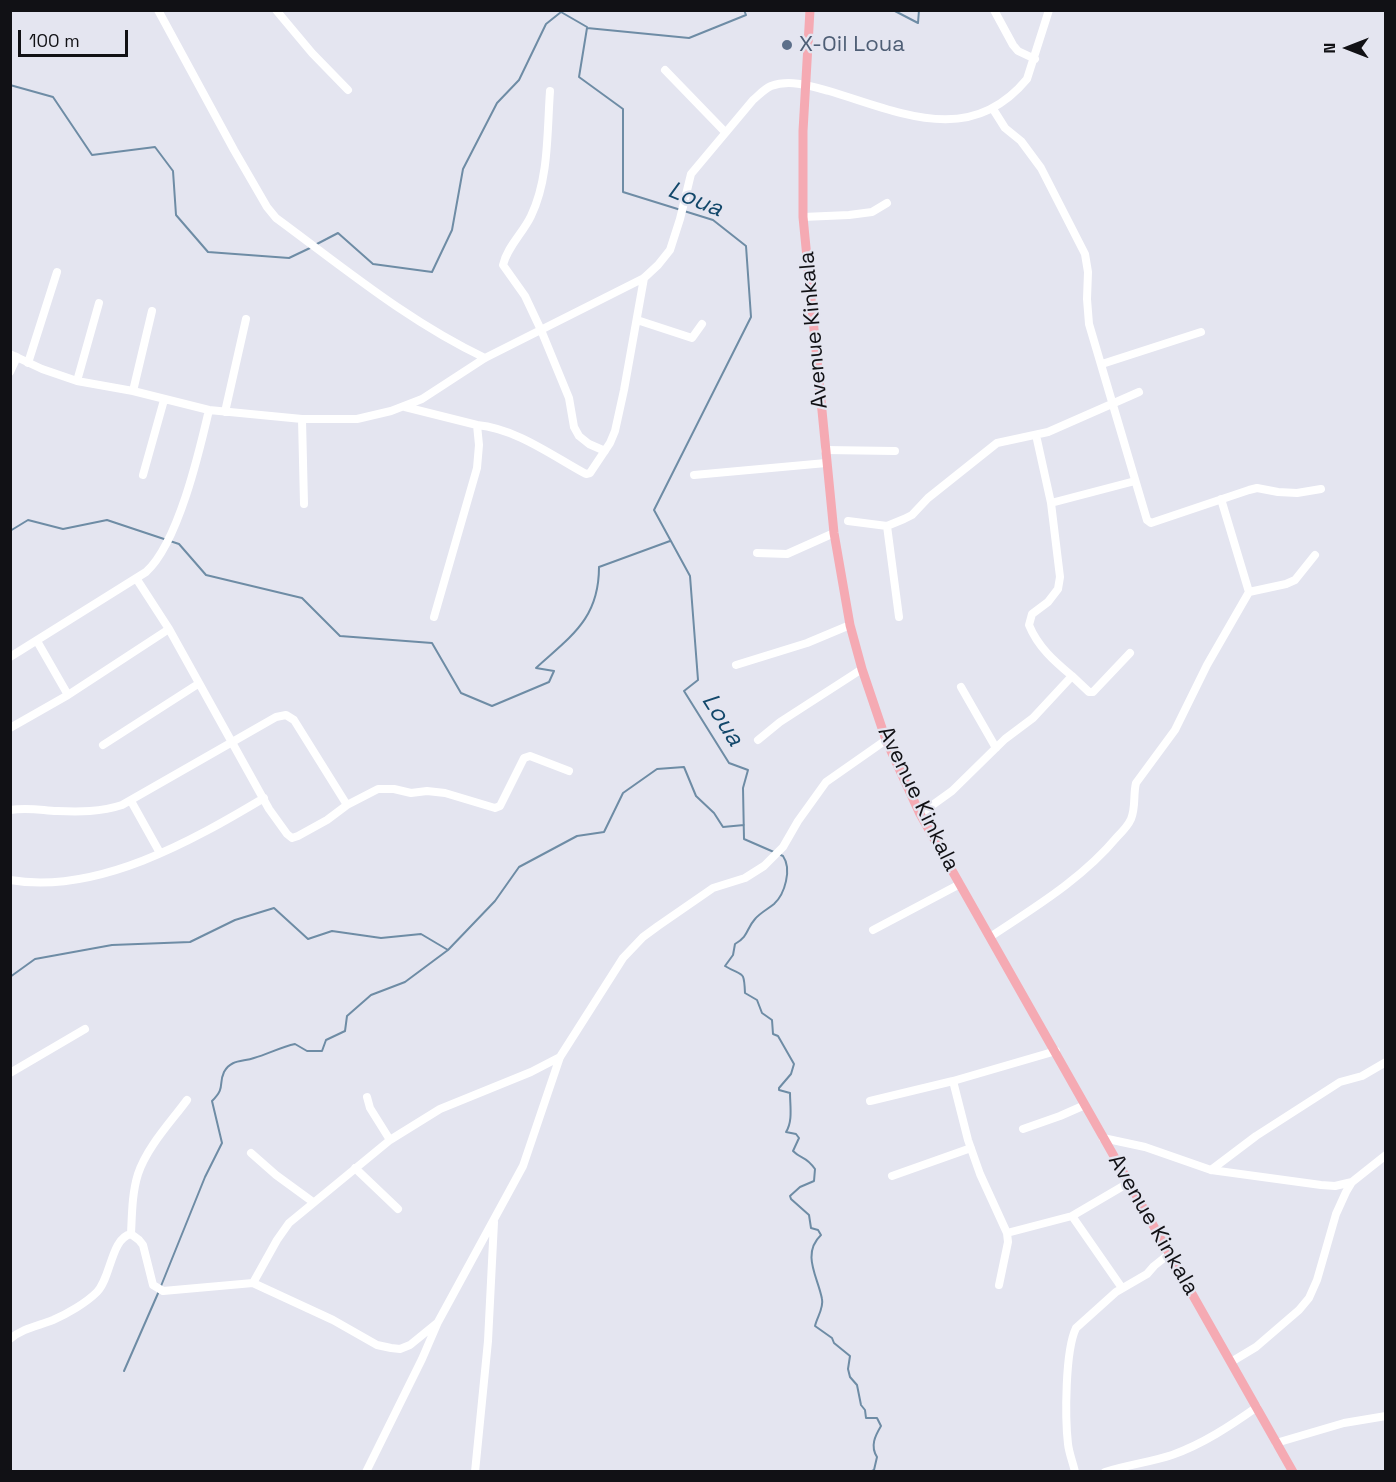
<!DOCTYPE html>
<style>
body{margin:0}
#map{position:relative;width:1396px;height:1482px;overflow:hidden;background:#e4e5f0;font-family:"Space Grotesk",sans-serif}
canvas{display:block}
.frame{position:absolute;inset:0;border:12px solid #111115;pointer-events:none}
.north{position:absolute;left:1318px;top:18px;width:60px;height:60px;-webkit-text-stroke:4px #e4e5f0;paint-order:stroke;rotate:270deg;font-size:16px;font-weight:700;line-height:24px;text-align:center;color:#111115}
.north::after{content:'';display:block;margin:auto;width:21px;height:27px;background:#111115;clip-path:polygon(50% 0,100% 100%,50% 72%,0 100%)}
.scale{position:absolute;left:18px;top:30px;width:110px;height:27px;box-sizing:border-box;border:3px solid #111115;border-top:0;padding-left:8px;font-size:18px;line-height:21px;white-space:nowrap;color:#111115;-webkit-text-stroke:4px #e4e5f0;paint-order:stroke}
</style>
<div id="map">
<canvas width="1396" height="1482"></canvas>
<div class="frame"></div>
<div class="north">N</div>
<div class="scale">100 m</div>
</div>
<script>
const c = document.querySelector('canvas').getContext('2d');
c.lineJoin = 'round';
function strokePath(path, color, width, dash) {
  c.strokeStyle = color;
  c.lineWidth = width;
  c.lineCap = dash ? 'butt' : 'round';
  c.setLineDash(dash || []);
  c.stroke(path);
}
function write(font, color, halo, rows, align = 'center') {
  c.font = font + ' "Space Grotesk",sans-serif';
  c.lineWidth = 4.5;
  c.setLineDash([]);
  c.textBaseline = 'middle';
  c.strokeStyle = halo;
  c.fillStyle = color;
  for (const [text, x, y, turn = 0] of rows) {
    c.save();
    c.translate(x, y);
    c.rotate((+turn || 0) * Math.PI / 180);
    c.textAlign = isNaN(turn) ? turn : align;
    if (halo) c.strokeText(text, 0, 0);
    c.fillText(text, 0, 0);
    c.restore();
  }
}
const stream = new Path2D(`
 M744,10L746,15L689,38L587,28L579,77L623,109V192L713,220L746,246L751,317L654,510L690,576L698,680L684,691L729,763L748,770L743,788L744,839L783,856C792,869 785,894 774,904C768,909 760,913 755,919C746,929 749,936 735,944L733,955L725,966C743,977 744,969 745,993L757,1000L762,1013L772,1020L773,1034L778,1036L794,1064L791,1074L779,1088V1090L790,1093C790,1106 793,1121 786,1132L796,1134L799,1138L793,1151C802,1160 805,1155 815,1169L814,1181L800,1187L790,1196L791,1199L809,1215L811,1228L818,1230L821,1235C801,1254 818,1277 822,1299C824,1308 817,1317 815,1326L832,1338L834,1343L850,1356L848,1369L850,1377L857,1385L861,1405L865,1410L866,1418H877L881,1426C875,1436 870,1446 877,1457L874,1470L870,1472
 M893,10L918,23L919,10
 M10,85L53,97L92,155L155,147L173,171L176,215L208,252L289,258L310,248
 M315,245L338,233L373,264L432,272L452,230L463,169L497,103L519,80L546,24L561,12L587,27
 M10,531L28,520L63,529L107,520L179,544L206,575L302,598L340,636L432,643L461,693L492,706L549,682L554,671L536,668C571,636 599,619 599,567L670,541
 M10,977L35,959L112,945L190,942L235,920L274,908L308,939L332,931L381,938L421,934L448,950L495,901L519,867L577,836L604,832L623,793L657,769L684,767L696,796L714,813L723,827L744,825
 M161,1286L205,1177L222,1143L212,1101C226,1087 218,1085 224,1072C231,1059 243,1062 254,1058C268,1054 281,1047 295,1044L307,1051H322L326,1040L345,1031L347,1016L371,995L405,982L448,950
 M124,1371L159,1291`);
const minor = new Path2D(`
 M158,10L234,150L267,207L276,218C344,268 409,322 485,358
 M276,10L312,53L348,90
 M994,10L1013,45L1018,51L1035,59
 M665,70L725,132
 M550,91C547,132 549,179 531,216C523,233 507,247 503,265L525,296L541,330L569,398L574,427L579,436L589,444L605,451
 M993,109L1005,128L1021,141L1041,168L1085,254L1088,272L1087,299L1089,324L1147,520L1151,523L1249,490L1257,488L1278,492L1297,493L1321,489
 M803,217L849,215L872,212L887,203
 M637,320L692,338L702,324
 M10,354L42,369L77,381L133,391L209,410L302,419H357L391,411L422,399L485,358L644,278L658,265L670,250L680,219L691,174L753,100C759,95 764,89 771,86C790,79 811,86 829,91C899,112 970,148 1027,79L1049,10
 M28,363L57,272
 M1102,364L1201,332
 M10,372L17,357
 M77,381L99,303
 M133,391L152,311
 M405,407L477,425L479,445L477,468L434,617
 M225,412L246,319
 M302,419L304,504
 M477,425C517,429 551,455 586,474L590,473L610,443L615,431L624,390L644,278
 M825,450L895,451
 M143,475L164,400
 M694,475L826,463
 M1051,503L1135,481
 M848,521L887,526L904,519L912,515L928,498L997,443L1048,432L1139,392
 M887,526L899,617
 M757,553L787,554L834,533
 M136,578L169,629L269,809L287,834L292,838L298,836L327,820L347,805L378,789H394L411,793L427,791L445,793L495,808L500,806L524,758L530,756L569,771
 M1249,592L1286,584L1295,580L1315,555
 M37,641L68,695
 M10,657L146,572C178,543 199,453 209,410
 M736,665L807,643L850,625
 M1072,676L1089,692H1093L1130,653
 M961,687L996,748
 M10,728L68,695L169,629
 M758,740L780,722L862,669
 M103,745L198,684
 M131,801L160,853
 M10,810C27,807 40,810 57,811C79,812 101,812 122,805L276,717L286,715L294,720L347,805
 M920,814L952,791L1005,739L1033,718L1072,676C1054,661 1038,647 1029,625L1032,614L1048,602L1058,589L1060,577L1051,503L1036,435
 M10,880C97,895 192,841 264,798
 M873,930L960,884
 M990,937C1035,907 1082,879 1117,837C1122,832 1128,826 1131,819C1136,807 1133,795 1136,783L1175,730L1207,665L1249,592L1221,499
 M10,1073L85,1029
 M953,1081L968,1140L980,1174L1007,1233L1072,1216L1130,1182
 M367,1097L370,1108L390,1140
 M870,1101L953,1081L1056,1051
 M1023,1129L1060,1116L1085,1105
 M1103,1138L1145,1147L1211,1170L1321,1185L1335,1186L1352,1182
 M251,1153L276,1175L313,1202
 M355,1168L398,1209
 M1211,1170L1256,1136L1340,1082L1362,1076L1386,1062
 M892,1176L971,1148
 M1072,1216L1122,1288
 M131,1234C132,1214 132,1193 138,1174C147,1147 170,1123 187,1100
 M253,1283L277,1240L289,1223L390,1140L440,1109L531,1072L560,1057
 M999,1285L1008,1242L1007,1233
 M10,1339C23,1328 38,1326 53,1320C67,1314 86,1303 97,1292C111,1278 111,1238 131,1234L139,1240L143,1245L153,1285L163,1291L253,1283L333,1320L377,1345L391,1348L400,1349L410,1345L437,1323
 M1231,1362L1256,1347L1299,1310L1309,1298L1317,1280L1336,1214L1346,1192L1352,1182L1386,1155
 M1276,1443L1344,1423L1386,1416
 M366,1472L422,1359L438,1322L523,1166L560,1057L623,958L643,937L658,926L713,888L745,878L764,866L783,847L798,821L826,782L886,740
 M475,1472L488,1341L494,1222
 M1075,1472C1073,1463 1069,1453 1068,1444C1065,1418 1065,1351 1076,1328L1116,1292L1147,1274L1154,1266L1169,1254
 M1105,1472C1127,1465 1151,1462 1172,1455C1203,1444 1230,1426 1257,1407`);
const major = new Path2D(`
 M810,10L803,131V217L834,533L850,625L862,669L886,740L920,814L1293,1472`);
const markers = [
 [787,45,6,"#5c6f8a"]
];
const serviceNames = [
 ["X-Oil Loua",799,45]
];
const streetNames = [
 ["Avenue Kinkala",814,330,-95],
 ["Avenue Kinkala",918,799,64],
 ["Avenue Kinkala",1153,1225,60]
];
const waterNames = [
 ["Loua",695,200,22],
 ["Loua",722,720,58]
];
strokePath(stream, '#6e8ca5', 2);
strokePath(minor, '#fff', 8);
strokePath(major, '#f5aab3', 9);
for (const [x, y, r, color] of markers) {
  const dot = new Path2D();
  dot.arc(x, y, r, 0, 2 * Math.PI);
  c.fillStyle = color;
  c.fill(dot);
  strokePath(dot, '#e4e5f0', 2);
}
write('22px', '#4e5e75', '#e4e5f0', serviceNames, 'left');
write('22px', '#111115', '#e4e5f0', streetNames);
write('italic 24px', '#13486b', '#e4e5f0', waterNames);
</script>
